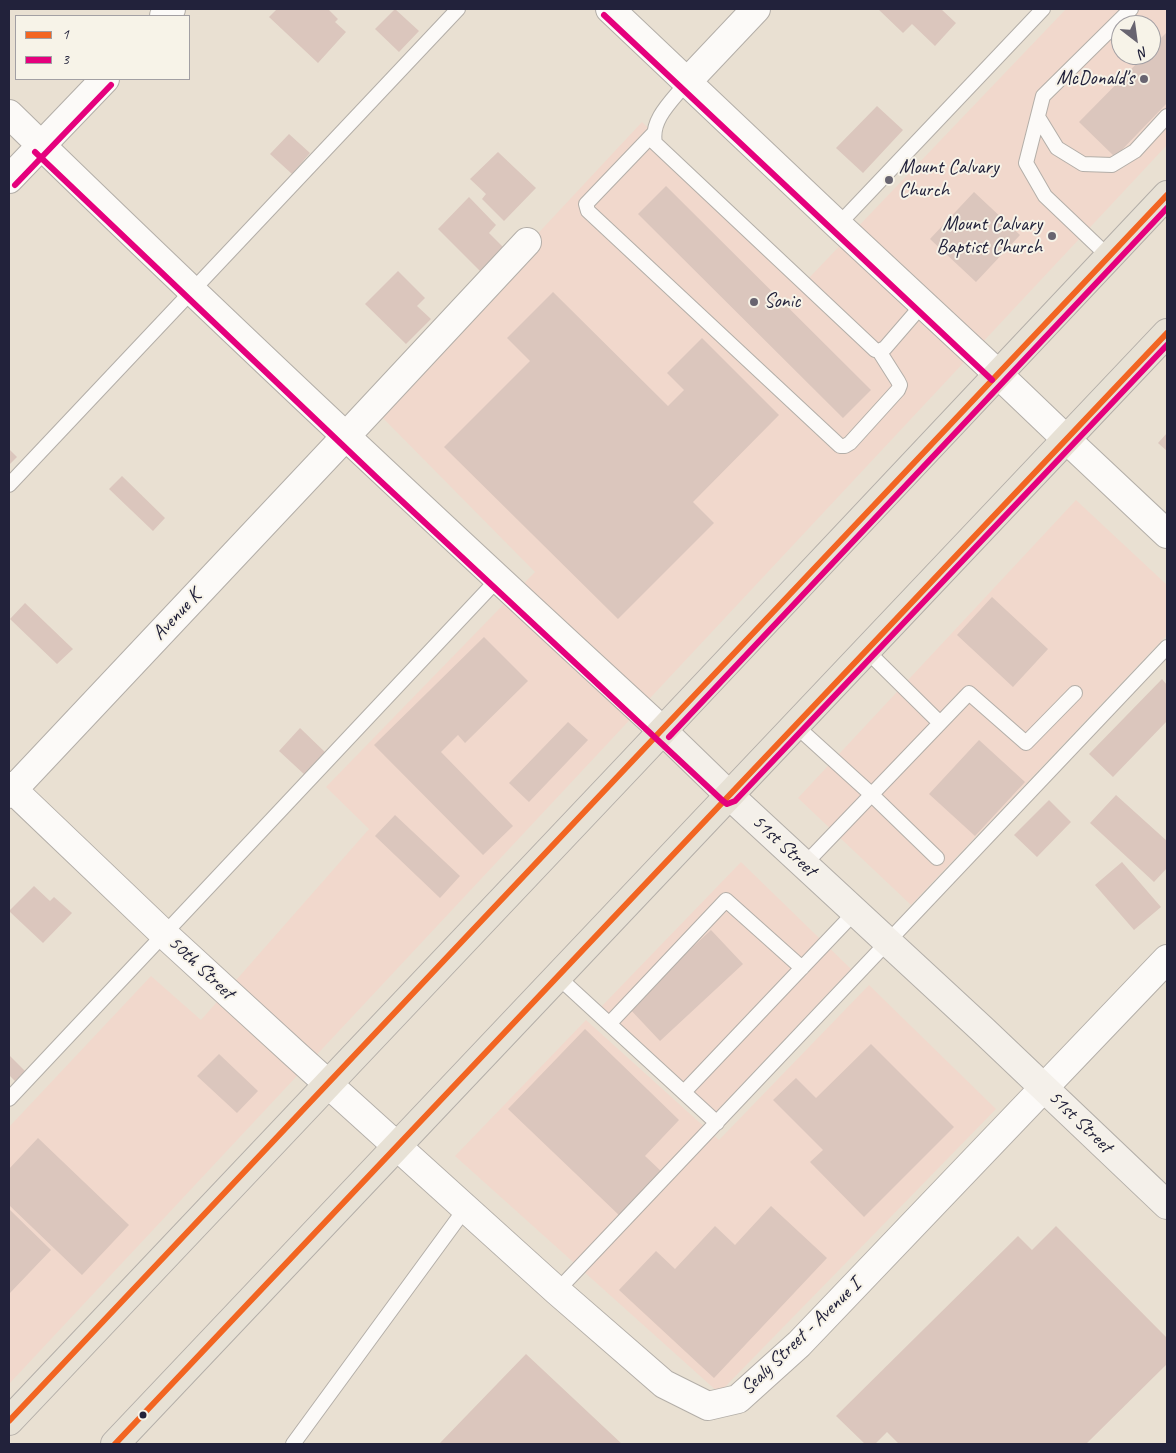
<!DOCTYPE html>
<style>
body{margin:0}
#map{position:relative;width:1176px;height:1453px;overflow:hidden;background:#e9e0d2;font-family:Caveat,sans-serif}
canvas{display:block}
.frame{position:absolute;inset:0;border:10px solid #22223b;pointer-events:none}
.legend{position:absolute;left:15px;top:15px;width:175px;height:65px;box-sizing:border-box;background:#f7f3e8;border:1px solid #a29fa3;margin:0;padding:6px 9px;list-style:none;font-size:15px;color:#22223b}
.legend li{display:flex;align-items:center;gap:10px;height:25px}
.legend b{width:25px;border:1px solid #a29fa3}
.north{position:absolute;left:1111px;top:15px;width:50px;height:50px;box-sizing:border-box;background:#f7f3e8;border:1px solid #a29fa3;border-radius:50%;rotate:150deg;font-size:14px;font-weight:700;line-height:20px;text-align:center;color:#22223b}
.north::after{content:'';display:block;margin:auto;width:18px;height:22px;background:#686470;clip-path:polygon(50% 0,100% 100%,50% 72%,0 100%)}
</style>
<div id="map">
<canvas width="1176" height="1453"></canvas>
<div class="frame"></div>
<ul class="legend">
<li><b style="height:6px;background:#f26522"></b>1</li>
<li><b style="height:6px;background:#e5007d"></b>3</li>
</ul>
<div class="north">N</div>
</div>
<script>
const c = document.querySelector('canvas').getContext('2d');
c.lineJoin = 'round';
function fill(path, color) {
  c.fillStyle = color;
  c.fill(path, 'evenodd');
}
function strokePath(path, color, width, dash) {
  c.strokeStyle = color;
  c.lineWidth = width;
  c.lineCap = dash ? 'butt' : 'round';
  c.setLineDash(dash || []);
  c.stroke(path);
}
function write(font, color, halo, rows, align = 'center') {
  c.font = font + ' Caveat,sans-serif';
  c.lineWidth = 4;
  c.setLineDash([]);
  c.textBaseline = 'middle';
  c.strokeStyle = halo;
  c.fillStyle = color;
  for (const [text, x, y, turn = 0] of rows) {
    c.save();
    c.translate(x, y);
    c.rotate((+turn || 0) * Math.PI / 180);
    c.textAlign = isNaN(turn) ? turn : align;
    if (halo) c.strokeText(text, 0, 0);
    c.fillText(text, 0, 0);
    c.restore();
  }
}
const built = new Path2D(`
 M1066,9H1167V145L9,1384V1127L151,976L201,1020L369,829L326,787L535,572L374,409L642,122L808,279ZM1121,25H1151V55H1121Z
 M1076,500L1167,585V635L911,905L798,798Z
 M741,862L851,969L714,1114L601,1007Z
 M869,985L996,1109L719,1393L455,1156L586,1020L719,1140Z`);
const building = new Path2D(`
 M277,9H328L338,19L335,22L346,32L318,63L269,17Z
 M395,9L419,31L399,52L375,29Z
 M878,9H941L956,23L935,46L912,24L903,33Z
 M1167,32V103L1115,157L1079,122L1145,55H1151V48Z
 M877,106L903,130L863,173L836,148Z
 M289,134L310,153L292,174L270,154Z
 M498,152L536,188L504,221L482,199L486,194L470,179Z
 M666,186L871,390L843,418L638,214Z
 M974,192L1020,235L976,282L930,239Z
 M469,197L496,225L489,233L508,252L485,276L438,229Z
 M398,271L425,298L417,306L431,319L406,344L365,304Z
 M553,292L668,406L684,390L667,373L702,338L779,415L693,502L714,523L618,619L444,447L530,361L507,338Z
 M1167,433V451L1158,443Z
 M9,449L17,457L9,465Z
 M122,476L165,518L153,531L109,489Z
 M992,597L1048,649L1013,687L957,635Z
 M25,603L73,649L57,664L10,619Z
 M484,637L528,681L465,743L458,735L441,752L513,826L483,855L374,745Z
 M1162,679L1167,685V721L1113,777L1089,754Z
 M568,722L588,740L529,802L509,783Z
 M300,728L327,754L306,776L279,751Z
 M979,740L1025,782L975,836L929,794Z
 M1116,795L1167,841V868L1154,882L1090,823Z
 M1049,800L1071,822L1037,857L1014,835Z
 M395,815L460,876L440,898L375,836Z
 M1122,862L1161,907L1134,930L1095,885Z
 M34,886L50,901L54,897L72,913L43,943L9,911Z
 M711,930L743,964L660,1041L628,1007Z
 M585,1029L679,1120L645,1156L663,1173L621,1217L508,1109Z
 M871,1044L954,1127L864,1217L810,1162L823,1150L773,1100L796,1078L816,1098Z
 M219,1054L258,1091L237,1113L197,1076Z
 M9,1055L25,1071L15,1081L9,1075Z
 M38,1138L129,1225L82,1275L9,1205V1169Z
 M771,1206L827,1258L714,1378L619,1290L656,1251L675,1269L715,1226L735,1245Z
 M9,1209L51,1250L9,1294Z
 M1056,1226L1167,1338V1364L1086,1444H899L887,1432L875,1444H865L836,1416L1018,1236L1032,1250Z
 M526,1354L622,1444H439Z`);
const service = new Path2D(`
 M687,82C673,100 650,119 655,143L875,350L879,351L885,348L923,304
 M1038,117L1057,148L1083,164L1112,165L1135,151L1167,116
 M653,134L586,204L588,211L840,446H845L850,443L898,390L900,385L898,381L879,351
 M838,225L1043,9
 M1109,257L1045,196L1026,163L1043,96L1131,9
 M9,485L458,9
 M866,650L940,723
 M795,725L871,794L937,858
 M804,865L969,693L1026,743L1075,693
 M557,976L717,1123
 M609,1024L726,900L802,968
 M684,1092L855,912
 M9,1099L498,579
 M557,1291L1167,647
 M293,1444L465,1209`);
const minor = new Path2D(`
 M610,9L838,225L998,374L1067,440L1167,534
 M164,16L171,9
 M687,82L756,9
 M9,179L105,79
 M9,786L164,934L295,1054L557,1291L664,1384L708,1406L738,1399L799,1344L1167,959
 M9,794L346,436L527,242`);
const tertiary = new Path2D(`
 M9,114C223,323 442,528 663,731`);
const secondary = new Path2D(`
 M663,731L729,795L983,1030L1167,1205`);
const primary = new Path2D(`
 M9,1421L634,761L1167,195
 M115,1444L1167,333`);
const bus1 = new Path2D(`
 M9,1421L1167,195
 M115,1444L1167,333`);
const bus2 = new Path2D(`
 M604,15L992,380
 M35,152L376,477L723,801L727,804L735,801L1167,345
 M15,185L111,85
 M669,737L1167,208`);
const markers = [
 [1144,79,5,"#686470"],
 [889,180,5,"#686470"],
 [1052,236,5,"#686470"],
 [754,302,5,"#686470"],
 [143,1415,4.5,"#22223b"]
];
const poiNames = [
 ["McDonald's",1134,79],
 ["Mount Calvary",899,168,"left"],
 ["Church",899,191,"left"],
 ["Mount Calvary",1042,225],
 ["Baptist Church",1042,248],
 ["Sonic",764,302,"left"]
];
const streetNames = [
 ["Avenue K",177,615,-47],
 ["51st Street",784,846,43],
 ["50th Street",201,968,43],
 ["51st Street",1080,1122,44],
 ["Sealy Street - Avenue I",801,1337,-44]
];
fill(built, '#f1d8cc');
fill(building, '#dbc6bd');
strokePath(service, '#b3aea8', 16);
strokePath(minor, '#b3aea8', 30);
strokePath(tertiary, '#b3aea8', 30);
strokePath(secondary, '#b3aea8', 30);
strokePath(primary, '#b3aea8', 30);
strokePath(service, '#fcfaf8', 14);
strokePath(minor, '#fcfaf8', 28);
strokePath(tertiary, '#fcfaf8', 28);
strokePath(secondary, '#f4f0ea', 28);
strokePath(primary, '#e7e1d5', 28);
strokePath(bus1, '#f26522', 6);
strokePath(bus2, '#e5007d', 6);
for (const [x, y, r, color] of markers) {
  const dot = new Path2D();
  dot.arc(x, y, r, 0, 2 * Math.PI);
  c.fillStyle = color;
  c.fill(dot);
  strokePath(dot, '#f7f3e8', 2);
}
write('20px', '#22223b', '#f7f3e8', poiNames, 'right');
write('20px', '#22223b', '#f7f3e8', streetNames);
</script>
